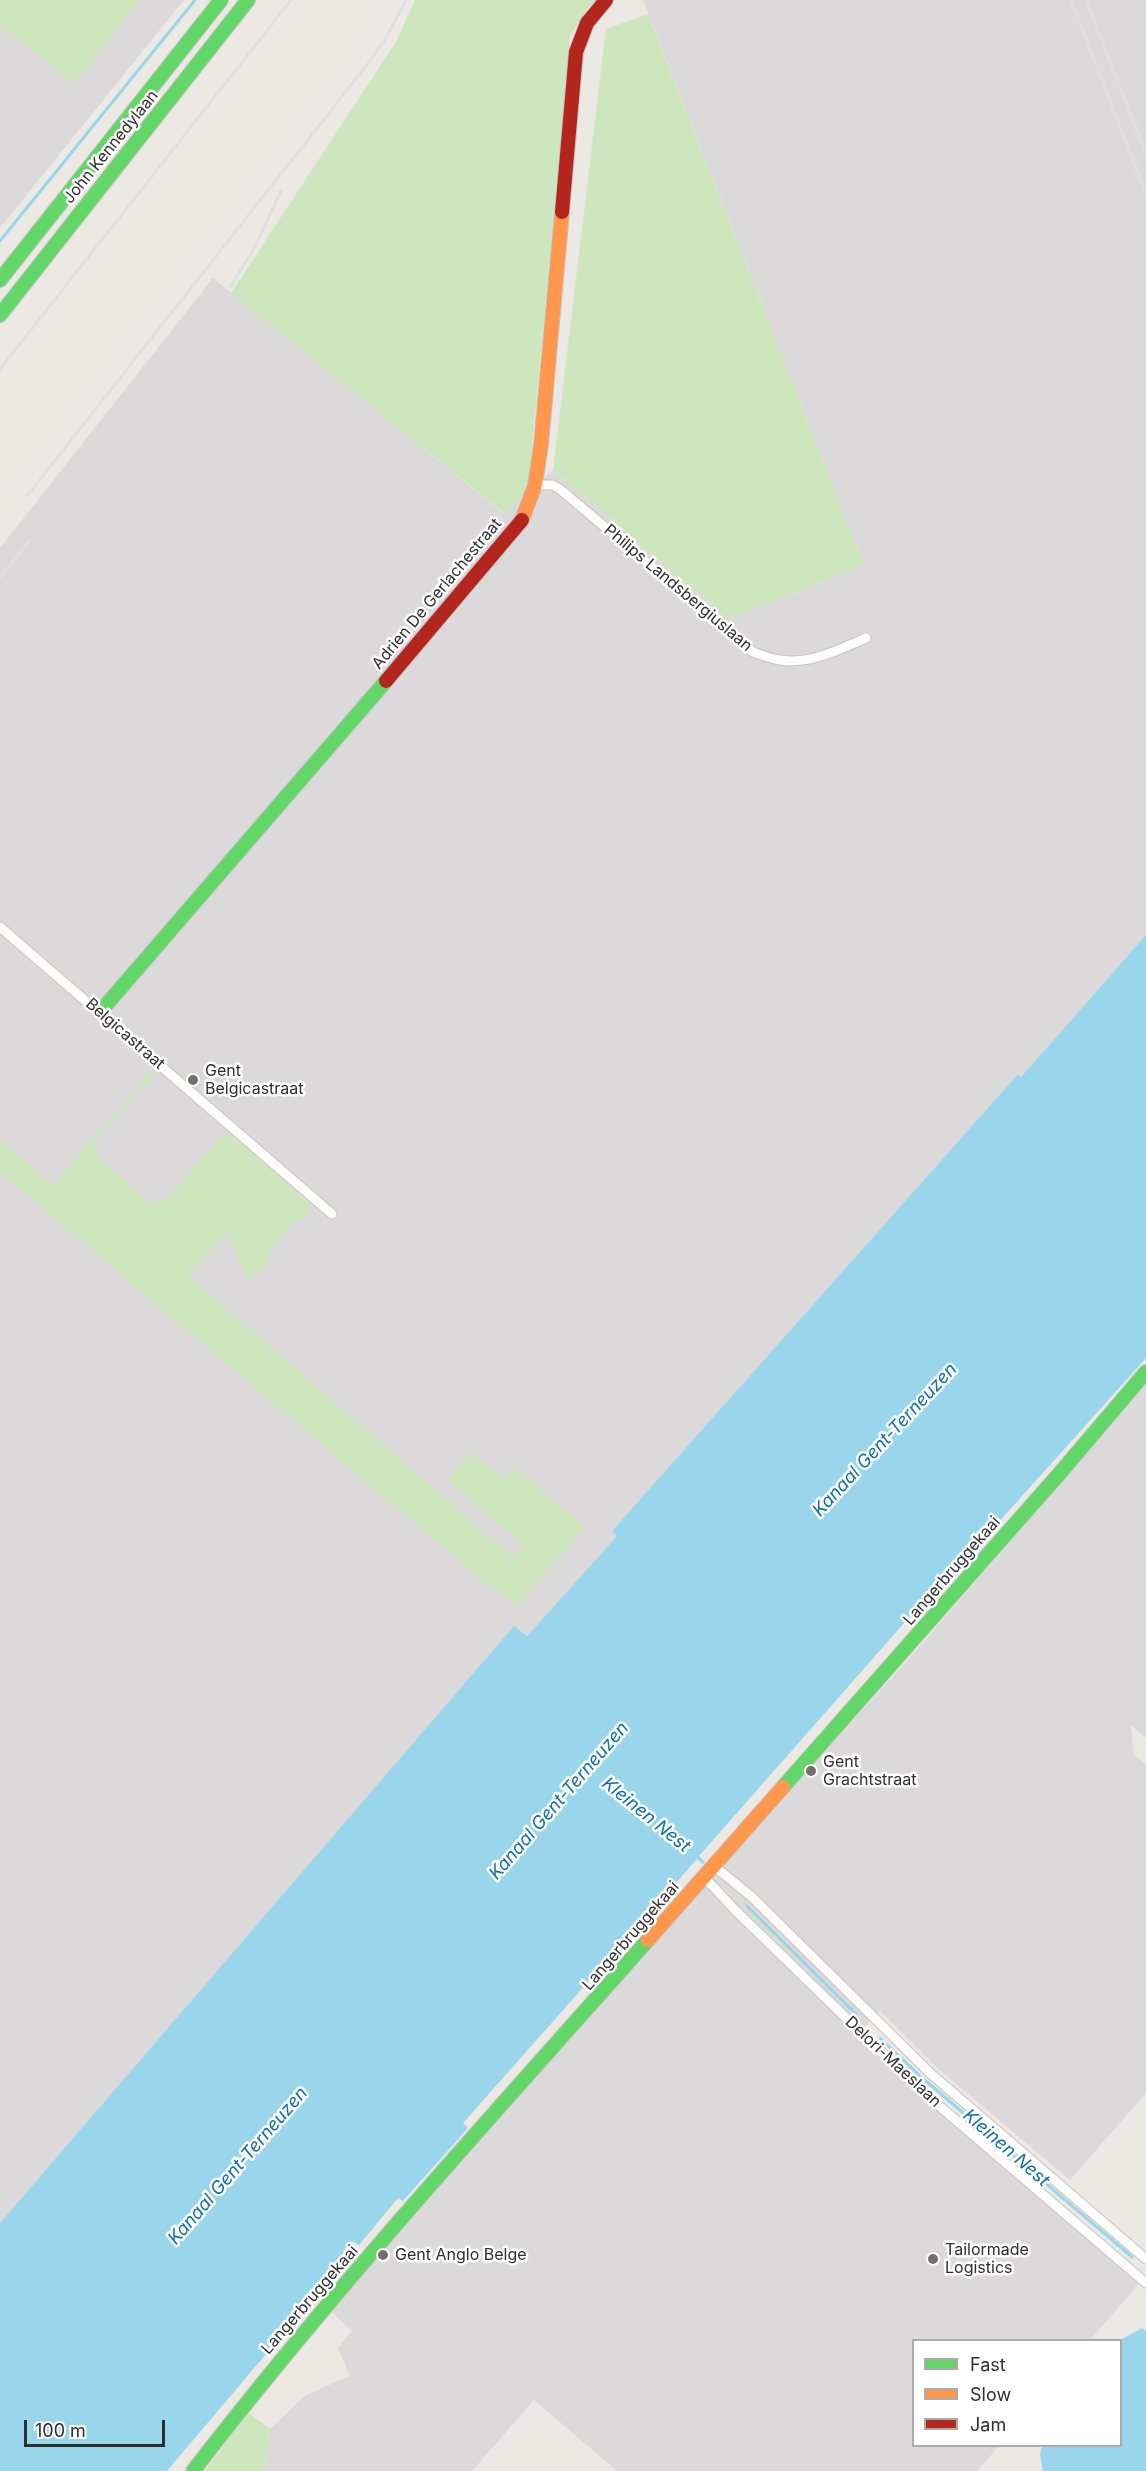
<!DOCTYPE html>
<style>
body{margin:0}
#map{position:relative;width:1146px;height:2471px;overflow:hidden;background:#ece8e4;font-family:Inter,sans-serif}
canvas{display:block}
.legend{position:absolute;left:912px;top:2339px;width:210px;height:108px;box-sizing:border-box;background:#fff;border:2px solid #ababab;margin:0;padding:8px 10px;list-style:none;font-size:18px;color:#2e2e2e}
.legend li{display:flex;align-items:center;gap:12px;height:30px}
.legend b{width:30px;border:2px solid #ababab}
.scale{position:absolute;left:24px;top:2420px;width:141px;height:27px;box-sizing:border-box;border:3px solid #2e2e2e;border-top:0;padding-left:8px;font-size:18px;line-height:21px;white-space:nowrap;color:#2e2e2e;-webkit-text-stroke:4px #fff;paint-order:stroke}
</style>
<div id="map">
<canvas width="1146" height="2471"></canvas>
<ul class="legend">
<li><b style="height:8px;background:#63d668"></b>Fast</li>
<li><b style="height:8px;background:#ff974d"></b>Slow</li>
<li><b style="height:8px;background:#b3261e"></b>Jam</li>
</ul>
<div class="scale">100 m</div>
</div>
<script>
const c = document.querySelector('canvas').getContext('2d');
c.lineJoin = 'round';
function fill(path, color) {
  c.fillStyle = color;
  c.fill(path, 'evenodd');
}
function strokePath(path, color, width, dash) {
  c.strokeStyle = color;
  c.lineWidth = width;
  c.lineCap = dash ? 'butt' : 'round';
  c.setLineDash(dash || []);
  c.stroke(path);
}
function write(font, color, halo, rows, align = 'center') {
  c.font = font + ' Inter,sans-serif';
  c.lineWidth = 5;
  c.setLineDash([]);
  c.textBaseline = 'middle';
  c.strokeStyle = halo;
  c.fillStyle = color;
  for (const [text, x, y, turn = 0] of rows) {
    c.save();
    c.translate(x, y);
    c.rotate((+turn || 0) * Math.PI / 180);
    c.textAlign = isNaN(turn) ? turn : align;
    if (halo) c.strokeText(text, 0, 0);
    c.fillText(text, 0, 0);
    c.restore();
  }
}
const industrial = new Path2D(`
 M0,0H184L0,228Z
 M643,0H1146V935L1021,1077L1018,1074L612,1531L617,1536L526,1637L514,1627L0,2223V548L213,278L503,513L553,470L728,619L864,565Z
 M1146,1385V1738L1131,1725L1134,1755L1146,1764V2093L1070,2180L934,2065L880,2011L858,2033L1139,2284L1090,2340H914V2446H999L977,2471H617L534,2400L472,2471H264L270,2429L306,2395L350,2376L338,2348L352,2331L331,2311L784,1796L906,1662Z`);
const green = new Path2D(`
 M0,0H140L75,84L0,25Z
 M415,0H596L589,6L570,36L528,491L504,513L231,293L396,42Z
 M648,14L864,565L728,619L553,470L606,29Z
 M151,1072L154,1075L95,1142L98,1157L149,1202L159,1203L166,1200L224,1133L231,1134L311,1205L312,1212L304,1221L295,1220L271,1249L272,1255L249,1283L228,1232L189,1276L514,1558L523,1545L447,1479L470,1452L504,1478L514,1467L585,1528L517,1606L496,1588L494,1590L0,1172V1140L53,1185Z
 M249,2413L270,2429L264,2471H204Z`);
const water = new Path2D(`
 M1146,935V1358L979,1544L981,1548L978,1552L973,1551L924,1608L920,1605L699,1856L705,1862L703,1864L697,1859L463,2123L468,2128L403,2201L398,2198L359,2245L352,2241L343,2251L349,2256L167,2471H0V2223L514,1626L527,1636L617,1536L612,1531L1018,1074L1021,1077Z
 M1142,2328L1146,2331V2471H1043L1040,2455L1042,2446H1120V2340Z`);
const stream = new Path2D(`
 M0,241L195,0
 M747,1906L856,2014
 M880,2038L920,2076L1132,2257`);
const street = new Path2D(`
 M535,485H553L561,490L753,652C762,655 771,659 780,660C810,665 840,649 866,638
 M0,927L332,1214
 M714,1866L752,1897L930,2073L1146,2259
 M704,1877L736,1911L916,2086L1146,2283`);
const fast = new Path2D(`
 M0,280L221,0
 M0,315L248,0
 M100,1012L386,681
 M783,1787L1060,1473L1146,1372
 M193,2471C335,2287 493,2115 648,1940`);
const slow = new Path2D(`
 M522,520L535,485L541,445L562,212
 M648,1940L783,1787`);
const jam = new Path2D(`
 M562,212L576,52L587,23L606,0
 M386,681L522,520`);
const rail = new Path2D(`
 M1071,0L1146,194
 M1086,0L1146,154
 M230,287L254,249L281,191
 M0,369L291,0
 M27,496L370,61L386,38L406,0
 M0,578L30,540`);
const markers = [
 [193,1080,6,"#706f6e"],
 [811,1771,6,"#706f6e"],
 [383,2255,6,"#706f6e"],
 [933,2259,6,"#706f6e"]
];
const streetNames = [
 ["John Kennedylaan",111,147,-51],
 ["Philips Landsbergiuslaan",678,588,40],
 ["Adrien De Gerlachestraat",437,594,-50],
 ["Belgicastraat",125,1034,41],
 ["Langerbruggekaai",952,1571,-49],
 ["Langerbruggekaai",631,1936,-49],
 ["Delori-Maeslaan",893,2062,43],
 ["Langerbruggekaai",310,2300,-49]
];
const poiNames = [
 ["Gent",205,1071],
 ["Belgicastraat",205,1089],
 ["Gent",823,1762],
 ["Grachtstraat",823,1780],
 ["Tailormade",945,2250],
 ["Logistics",945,2268],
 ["Gent Anglo Belge",395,2255]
];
const waterNames = [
 ["Kanaal Gent-Terneuzen",885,1440,-47],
 ["Kanaal Gent-Terneuzen",559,1801,-49],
 ["Kleinen Nest",646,1815,39],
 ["Kleinen Nest",1006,2148,41],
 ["Kanaal Gent-Terneuzen",238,2166,-49]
];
fill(industrial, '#dcd9db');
fill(green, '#cee6be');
fill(water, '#99d6ec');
strokePath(stream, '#99d6ec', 3);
strokePath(street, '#c5c4c5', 11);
strokePath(fast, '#c5c4c5', 16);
strokePath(slow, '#c5c4c5', 16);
strokePath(jam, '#c5c4c5', 16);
strokePath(street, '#fcfcfb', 9);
strokePath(fast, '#63d668', 14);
strokePath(slow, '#ff974d', 14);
strokePath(jam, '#b3261e', 14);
strokePath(rail, '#dfdfe1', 3);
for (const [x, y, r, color] of markers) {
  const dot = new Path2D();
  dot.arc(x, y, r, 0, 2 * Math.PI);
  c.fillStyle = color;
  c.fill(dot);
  strokePath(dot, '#fff', 2);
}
write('16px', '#2e2e2e', '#fff', streetNames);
write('16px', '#2e2e2e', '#fff', poiNames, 'left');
write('italic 18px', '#0d6fa3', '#fff', waterNames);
</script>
